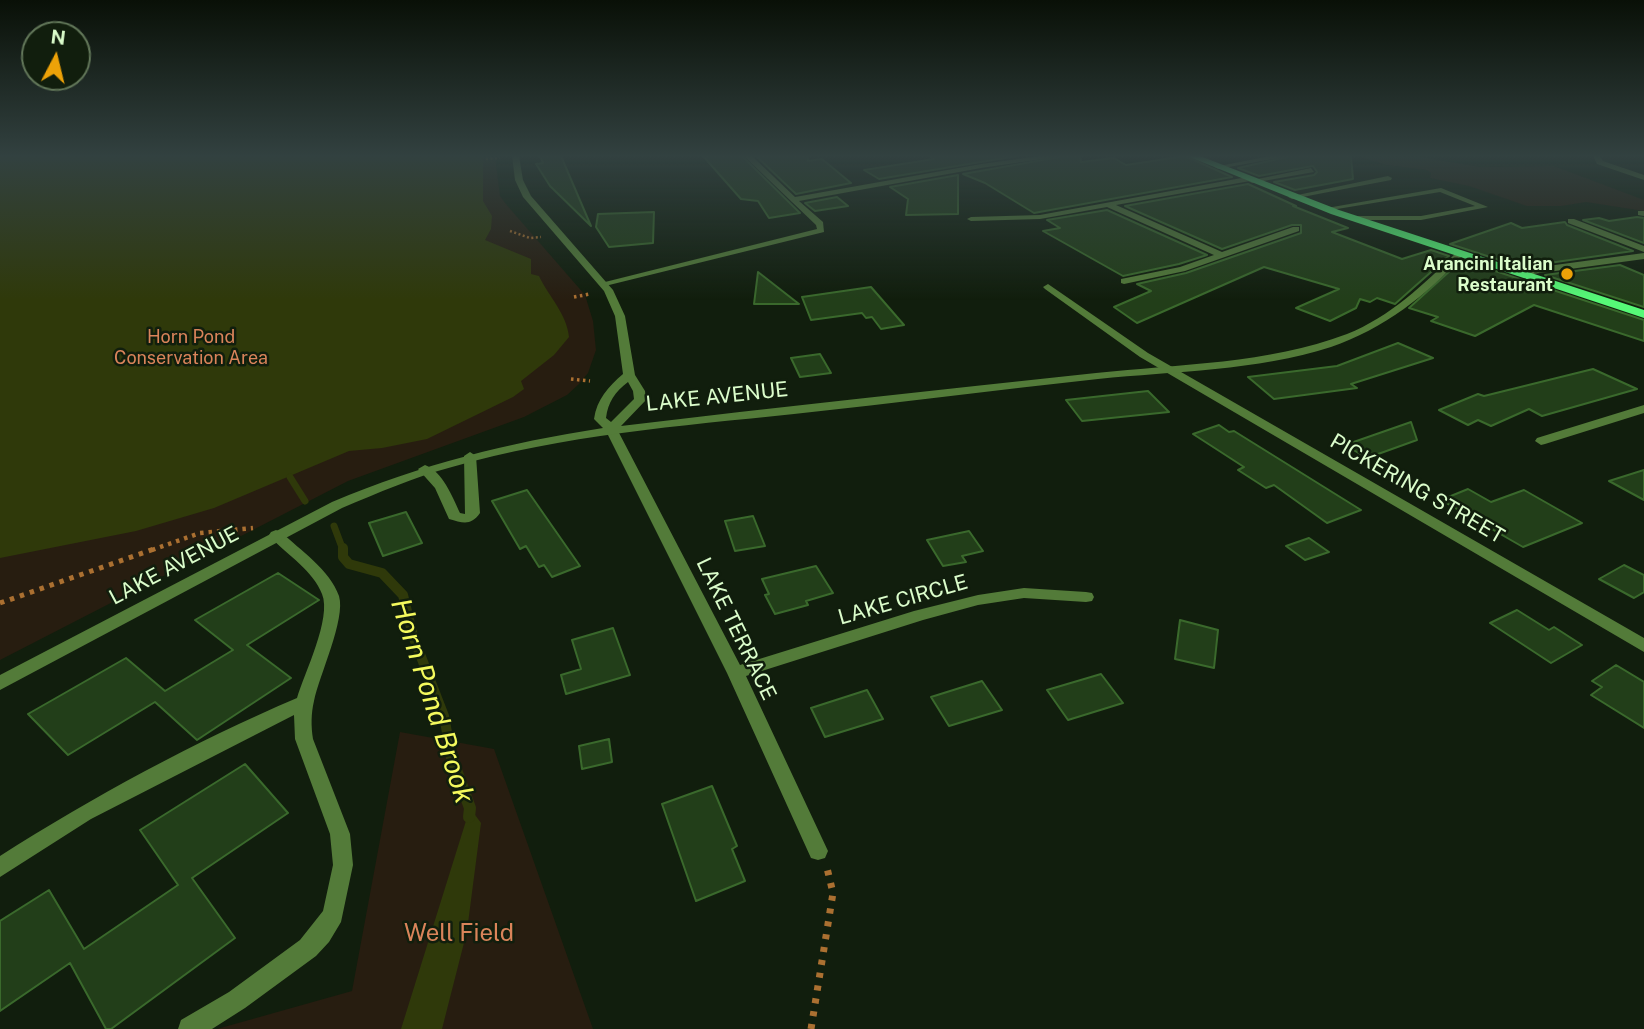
<!DOCTYPE html>
<style>
body{margin:0}
#map{position:relative;width:1644px;height:1029px;overflow:hidden;background:#111e0d;font-family:"Public Sans",sans-serif}
canvas{display:block}
.north{position:absolute;left:21px;top:21px;width:70px;height:70px;box-sizing:border-box;background:#111e0d;border:2px solid #627759;border-radius:50%;rotate:7deg;font-size:19px;font-weight:700;line-height:28px;text-align:center;color:#dbfdcb}
.north::after{content:'';display:block;margin:auto;width:24px;height:32px;background:#eda208;clip-path:polygon(50% 0,100% 100%,50% 72%,0 100%)}
</style>
<div id="map">
<canvas width="1644" height="1029"></canvas>
<div class="north">N</div>
</div>
<script>
const c = document.querySelector('canvas').getContext('2d');
c.lineJoin = 'round';
function fill(path, color) {
  c.fillStyle = color;
  c.fill(path, 'evenodd');
}
function strokePath(path, color, width, dash) {
  c.strokeStyle = color;
  c.lineWidth = width;
  c.lineCap = dash ? 'butt' : 'round';
  c.setLineDash(dash || []);
  c.stroke(path);
}
function write(font, color, halo, rows, align = 'center') {
  c.font = font + ' "Public Sans",sans-serif';
  c.lineWidth = 5;
  c.setLineDash([]);
  c.textBaseline = 'middle';
  c.strokeStyle = halo;
  c.fillStyle = color;
  for (const [text, x, y, turn = 0] of rows) {
    c.save();
    c.translate(x, y);
    c.rotate((+turn || 0) * Math.PI / 180);
    c.textAlign = isNaN(turn) ? turn : align;
    if (halo) c.strokeText(text, 0, 0);
    c.fillText(text, 0, 0);
    c.restore();
  }
}
const green = new Path2D(`
 M0,156H495L500,196L505,203L585,295L593,321L596,350L588,373L579,384L567,395L524,417L348,481L0,660Z
 M1359,156H1413L1481,167L1554,166L1644,200V211L1586,202L1561,206H1527L1469,186L1430,178L1431,173L1427,170L1386,165Z
 M400,732L494,749L593,1029H217L352,991Z`);
const water = new Path2D(`
 M0,156H483V201L492,216L491,229L485,240L531,259V274L539,276C549,297 567,314 569,337L554,355L521,381L524,389L513,397L427,439L382,448L349,451L214,508L136,531L0,558Z
 M470,808L481,823L467,931L442,1029H401Z`);
const streamFar2 = new Path2D(`
 M290,477L305,501
 M334,526L343,550`);
const streamFar1 = new Path2D(`
 M343,548V557L349,564L382,573L403,595L413,636L444,716L452,760`);
const stream = new Path2D(`
 M452,759L470,808L469,817`);
const building = new Path2D(`
 M540,156H561L591,226L550,186L536,164L543,163Z
 M703,156H742L800,213L769,218L758,201L741,199Z
 M756,156H808V161L822,159L851,183L796,194Z
 M929,156H1017L879,179L864,170L934,159Z
 M1065,156H1080L1081,162L1114,158L1126,165L1185,156L1232,177L1034,213L985,183L963,174Z
 M1291,156H1351L1353,179L1295,190L1274,182L1314,175L1317,172L1313,166L1259,176L1238,168Z
 M958,175V214L906,215L908,199L890,187Z
 M1248,184L1296,206H1293L1348,228L1332,232L1402,259L1431,250L1449,256L1395,304L1377,298L1370,302L1360,299L1356,308L1330,321L1296,308L1339,289L1264,267L1137,323L1114,307L1151,291L1137,284L1186,273L1301,233V225H1292L1222,249L1125,206Z
 M837,197L848,206L815,211L805,203Z
 M1107,210L1207,255L1179,264L1123,276L1043,231L1060,228L1047,220Z
 M654,212L653,243L609,247L596,227L598,214Z
 M1637,217L1644,218V243L1583,220L1599,218L1609,221Z
 M1565,222L1567,225L1633,251L1521,267L1450,244L1511,223L1522,228Z
 M1462,260L1644,320V341L1534,305L1475,336L1431,321L1438,317L1409,308Z
 M1620,265L1644,275V307L1545,275Z
 M758,272L799,304H754Z
 M871,287L904,325L881,329L872,317L866,318L862,313L811,320L802,297Z
 M1398,343L1433,358L1351,384L1357,388L1274,399L1248,377L1337,366Z
 M820,354L831,373L800,377L791,358Z
 M1593,369L1637,389L1542,416L1529,409L1491,426L1478,420L1468,425L1439,410L1478,394L1484,396Z
 M1148,391L1169,412L1082,421L1066,400Z
 M1411,422L1417,440L1367,458L1345,445Z
 M1219,425L1229,432L1234,431L1361,510L1327,523L1274,485L1266,488L1238,470L1244,467L1193,434Z
 M1644,470V500L1609,481Z
 M1468,489L1491,502L1524,490L1582,523L1523,547L1441,500Z
 M527,490L580,566L552,577L544,565L539,567L526,546L520,549L492,501Z
 M406,512L422,543L383,556L369,523Z
 M753,516L765,546L735,551L725,521Z
 M969,531L983,551L962,556L966,562L943,566L927,540Z
 M1309,538L1329,552L1305,560L1286,546Z
 M1624,565L1644,575V592L1634,598L1599,579Z
 M816,566L833,593L806,601L808,605L775,614L765,595L769,594L762,579Z
 M278,573L319,600L247,645L291,678L197,740L155,702L68,755L28,714L126,658L165,691L233,650L195,620Z
 M1517,610L1549,630L1554,627L1582,645L1551,663L1490,623Z
 M1180,620L1218,630L1214,668L1175,659Z
 M613,628L630,675L566,694L561,675L581,669L572,640Z
 M1616,665L1644,682V728L1591,695L1602,687L1592,681Z
 M1101,674L1123,703L1068,720L1047,690Z
 M982,681L1002,710L949,726L931,697Z
 M867,690L883,719L825,737L811,708Z
 M609,739L612,762L582,769L579,746Z
 M245,764L288,813L192,878L235,938L111,1029H106L70,963L0,1011V921L49,890L84,949L178,885L140,830Z
 M712,786L737,846L732,849L745,881L696,901L662,804Z`);
const pathFar4 = new Path2D(`
 M486,159L500,158
 M510,231L530,238L541,237`);
const pathFar3 = new Path2D(`
 M574,297L590,294
 M571,379L590,381`);
const pathFar2 = new Path2D(`
 M152,550L200,533L253,528`);
const pathFar1 = new Path2D(`
 M0,603L157,548`);
const path = new Path2D(`
 M811,1029L833,893L827,868`);
const service = new Path2D(`
 M1270,156H1289L1218,169L1214,167Z
 M1593,156H1600L1603,161L1644,175V180L1597,164Z
 M1311,168L1314,172L1252,183L1248,181Z
 M1388,176L1392,178L1391,180L1292,199L1288,197Z
 M1441,188L1488,207L1421,220H1352L1348,218L1352,216H1421L1475,206L1440,192L1325,211L1321,209Z
 M1638,211H1644V216L1638,215Z
 M1568,219H1574L1644,246V252L1568,223Z
 M470,452L476,456L480,513C471,526 463,523 449,519L435,488L418,469L425,465C443,472 452,496 460,513L465,514L464,456Z
 M276,530L281,532C300,550 330,570 339,596C346,619 319,676 314,701C311,714 311,726 313,739L350,834L353,865L341,922L329,942L316,956L245,1008L212,1029H178L181,1020L229,992L300,940L323,911L333,865L330,834L295,739L294,715L91,819L0,877V856C94,796 194,742 297,698C304,674 332,618 322,594C314,572 287,554 271,538L269,535L271,532Z`);
const minor = new Path2D(`
 M744,156H752L795,197L981,164L1040,156H1063L981,168L799,201L823,222L824,232L601,287V283L817,229L816,225Z
 M1247,177L1251,179L1250,181L1116,205L1222,252L1293,227H1299V231L1185,271L1124,284L1121,283V279L1180,267L1214,255L1107,207L1040,219L971,221L967,219L971,217L1040,215Z
 M1644,253V259L1518,276L1513,273L1518,270Z
 M1048,284L1148,353L1644,638V652L1140,357L1045,289L1043,287Z
 M1644,405V413L1545,444L1541,445L1535,441L1537,438Z
 M611,425L617,429L740,665L914,611L978,595L1024,588L1086,592L1092,593L1094,597L1092,601L1086,602L1024,598L978,605L923,620L746,676L828,851L825,858L818,860L811,858L727,673L605,429Z`);
const tertiary = new Path2D(`
 M512,156H519L523,180L531,196L613,290L625,316L635,375L645,391L646,400L621,426C779,407 938,390 1096,373C1180,364 1267,364 1347,334C1390,317 1424,284 1457,252L1464,254C1428,295 1383,329 1331,347C1256,371 1175,371 1098,379C997,390 896,403 794,414C680,426 563,435 452,467C414,477 378,493 342,508L0,690V675L332,502C423,464 506,443 603,428L594,419C597,399 608,387 623,374L615,316L604,291L523,197L515,180ZM628,382L633,391L634,399L611,422L606,418C608,402 615,392 628,382Z`);
const primary = new Path2D(`
 M1187,156H1200L1339,210L1644,310V318L1331,214Z`);
const markers = [
 [1567,274,7,"#eda208"]
];
const farPoinames = [
 ["Arancini Italian",1553,264],
 ["Restaurant",1553,285]
];
const farParknames = [
 ["Horn Pond",191,337],
 ["Conservation Area",191,358]
];
const streetNames = [
 ["LAKE AVENUE",717,397,-6],
 ["PICKERING STREET",1417,489,30],
 ["LAKE AVENUE",174,566,-28],
 ["LAKE CIRCLE",903,600,-16],
 ["LAKE TERRACE",736,629,64]
];
const nearParknames = [
 ["Well Field",459,934]
];
const nearWaternames = [
 ["Horn Pond Brook",432,701,72]
];
fill(green, '#271d10');
fill(water, '#2f390a');
strokePath(streamFar2, '#2f390a', 7);
strokePath(streamFar1, '#2f390a', 10);
strokePath(stream, '#2f390a', 12);
fill(building, '#223e19');
strokePath(building, '#3a692c', 2);
strokePath(pathFar4, '#ab7031', 2.5, [2, 2.5]);
strokePath(pathFar3, '#ab7031', 3.5, [2.5, 3.5]);
strokePath(pathFar2, '#ab7031', 4.5, [3.5, 5]);
strokePath(pathFar1, '#ab7031', 5, [4.5, 6]);
strokePath(path, '#ab7031', 7, [5, 8]);
fill(service, '#537b39');
fill(minor, '#537b39');
fill(tertiary, '#537b39');
fill(primary, '#56f977');
const sky = c.createLinearGradient(0, 0, 0, 300);
sky.addColorStop(0, '#091007');
sky.addColorStop(0.52, '#324140');
sky.addColorStop(1, '#32414000');
c.fillStyle = sky;
c.fillRect(0, 0, 1644, 300);
for (const [x, y, r, color] of markers) {
  const dot = new Path2D();
  dot.arc(x, y, r, 0, 2 * Math.PI);
  c.fillStyle = color;
  c.fill(dot);
  strokePath(dot, '#111e0d', 2.5);
}
write('bold 18px', '#dbfdcb', '#111e0d', farPoinames, 'right');
write('18px', '#da845a', '#111e0d', farParknames);
write('21px', '#dbfdcb', '#111e0d', streetNames);
write('24px', '#da845a', '#111e0d', nearParknames);
write('italic 28px', '#f4fa5d', '#111e0d', nearWaternames);
</script>
